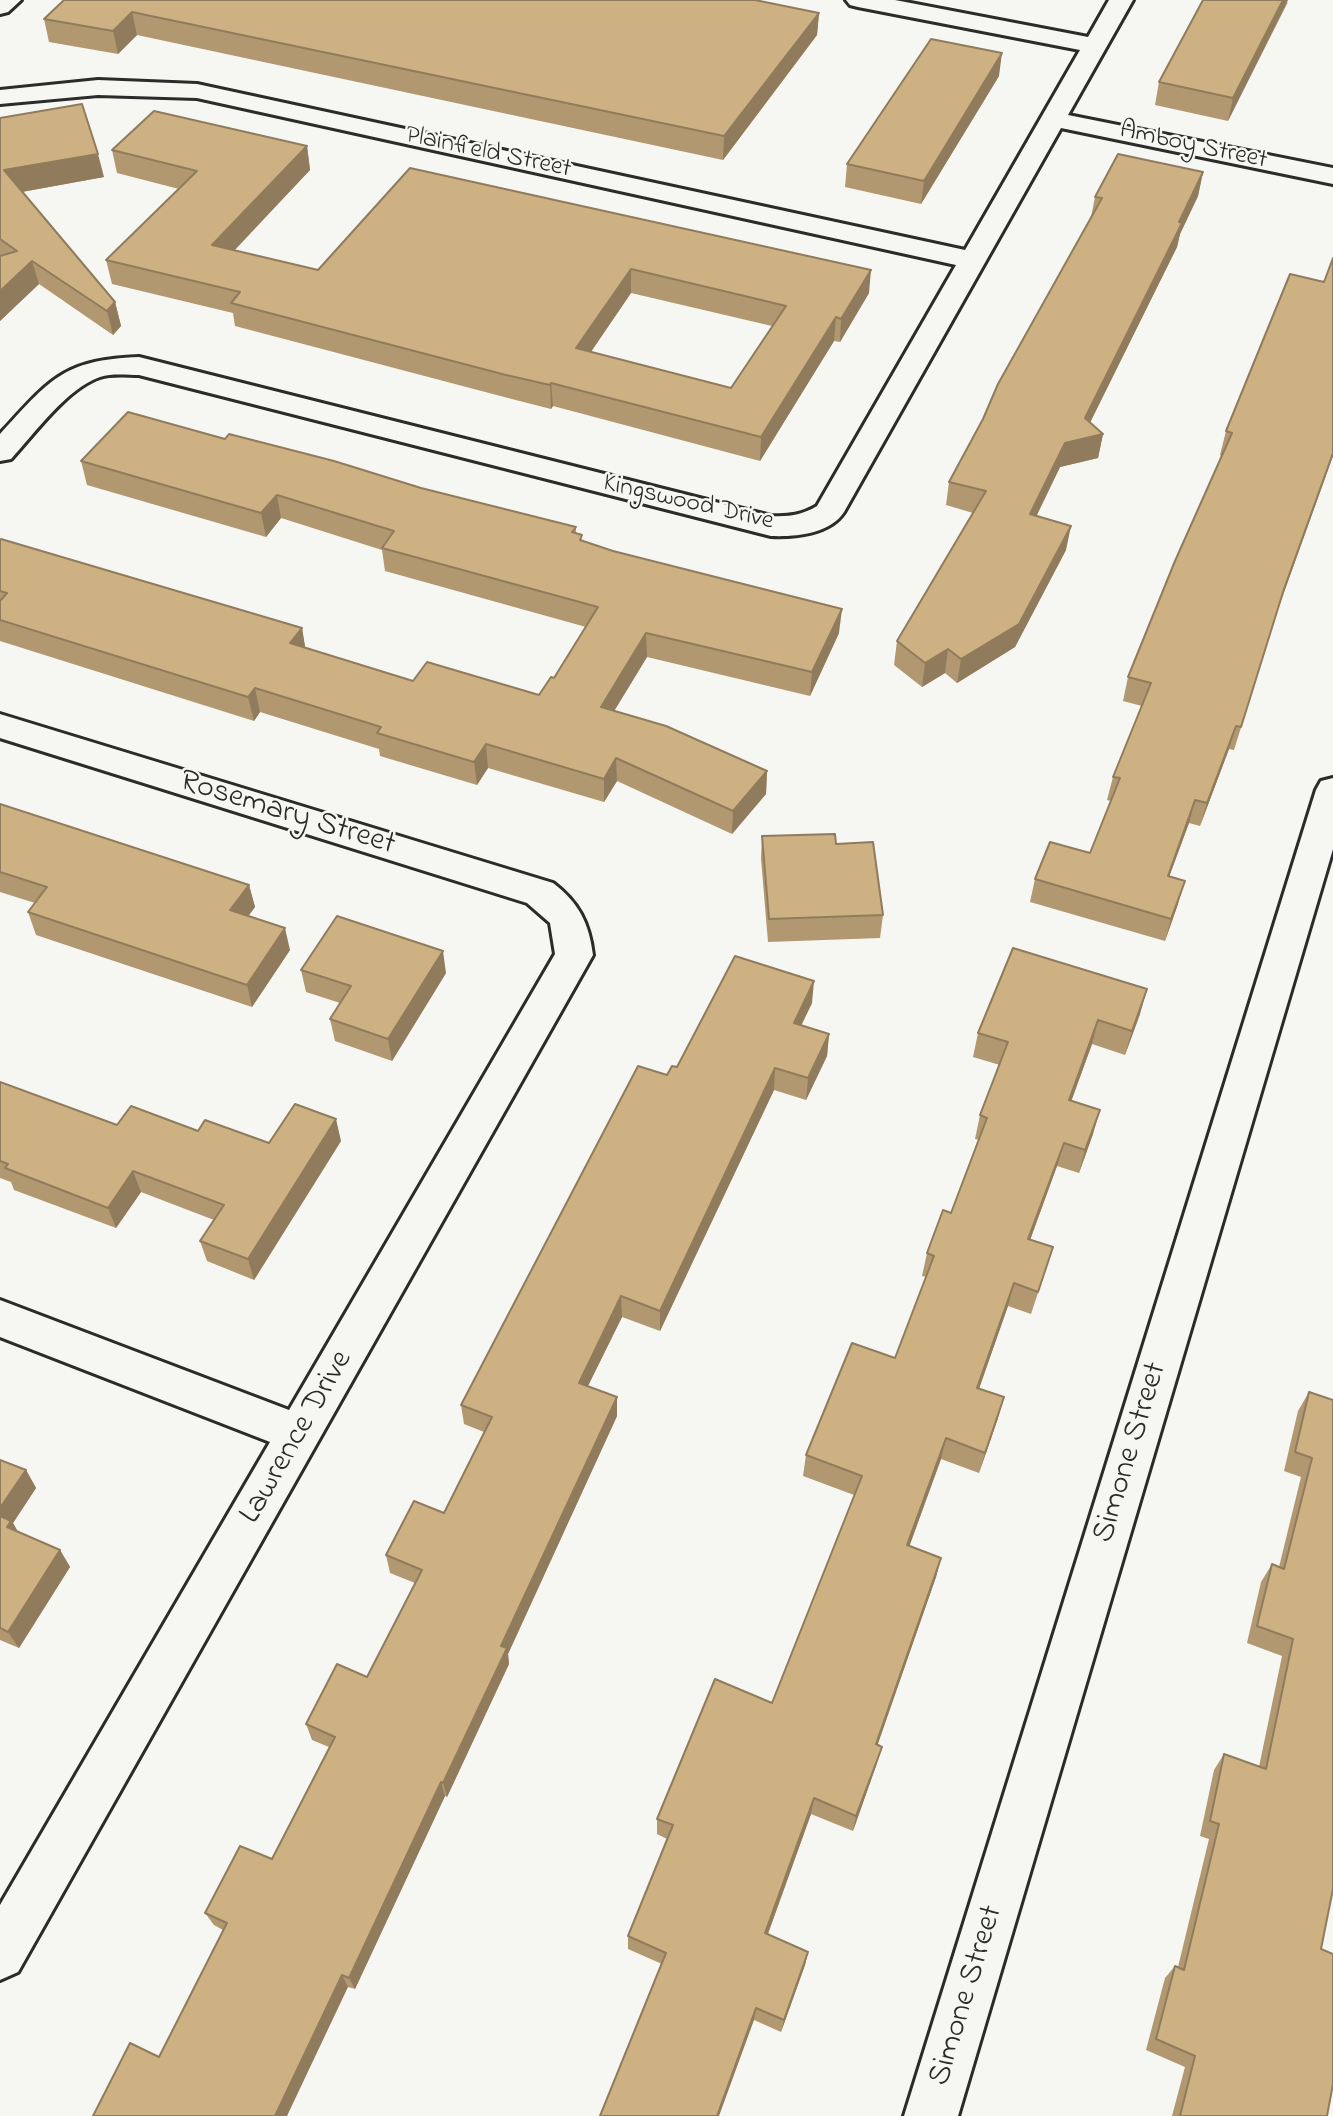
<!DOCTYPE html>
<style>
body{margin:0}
canvas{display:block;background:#f6f6f2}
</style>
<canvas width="1333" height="2116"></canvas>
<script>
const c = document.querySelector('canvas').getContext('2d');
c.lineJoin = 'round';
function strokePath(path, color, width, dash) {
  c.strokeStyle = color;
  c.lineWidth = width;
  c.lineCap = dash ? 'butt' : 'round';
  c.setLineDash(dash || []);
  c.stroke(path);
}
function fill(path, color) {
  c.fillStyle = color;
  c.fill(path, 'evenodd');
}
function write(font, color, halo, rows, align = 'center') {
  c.font = font + ' "Indie Flower",sans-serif';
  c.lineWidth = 5;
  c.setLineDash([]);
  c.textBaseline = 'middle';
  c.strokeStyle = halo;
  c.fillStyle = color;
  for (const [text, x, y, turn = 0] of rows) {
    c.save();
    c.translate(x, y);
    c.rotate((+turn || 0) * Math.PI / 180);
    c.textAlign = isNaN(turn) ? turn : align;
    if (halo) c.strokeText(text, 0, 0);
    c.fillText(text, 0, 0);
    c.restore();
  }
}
const minor = new Path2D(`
 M0,0H21L8,12L0,14Z
 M846,0H895L1088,37L1109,0H1133L1068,115L1333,168V184L1061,128L844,512C830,534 795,537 771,536L139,375C127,375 112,373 100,377C67,388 34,434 11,459L0,461V434C50,380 62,360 139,357L771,516C789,517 802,515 817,506L956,265L197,98L98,95L0,104V90L98,80L197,84L965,250L1080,50L858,7L850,5Z
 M0,714L553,883C579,903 589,923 593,955L18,1972L0,1980V1905L270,1442L0,1337V1300L289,1410L555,954L550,923L527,903L0,738Z
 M1333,778V849L958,2116H904L1316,790L1321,781Z`);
const wall = new Path2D(`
 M64,0L819,13L817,35L723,160L137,35L118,54L49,42L44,19Z
 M1288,2L1228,121L1155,105L1159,82Z
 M999,76L921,204L845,187L847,164Z
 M0,118L104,177L22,192L115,302L121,326L113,335L39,284L0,321Z
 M307,146L310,170L234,250L318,270L410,168L869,293L840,342L834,341L760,461L553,406L551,409L508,398L235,326L233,313L112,284L106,260L179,189L117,173L112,150ZM631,293L772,326L731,388L591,352Z
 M1203,172L1198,196L1180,234L1177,247L1090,422L1103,434L1098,458L1060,467L1036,516L1066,550L1015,647L957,683L945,673L922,687L894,665L897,641L973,513L946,505L949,482L1091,217L1095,197Z
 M1324,282L1277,612L1234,750L1229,749L1200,826L1189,823L1169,876L1178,904L1165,941L1030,902L1035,879L1090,853L1111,801L1107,800L1113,777L1142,706L1123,701L1128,677L1222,456L1220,455L1226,431Z
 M225,439L576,527V533L583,541L839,633L810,696L647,657L614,711L767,771L766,794L732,834L617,781L604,802L488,768L477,785L380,756L379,749L260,712L254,721L0,641V540L302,628L305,648L413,681L539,695L554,678L586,627L385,571L382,550L281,518L266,537L87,485L81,461Z
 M0,804L249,885L255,907L248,916L290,950L252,1007L36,935L28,912L35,903L0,892Z
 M762,836L836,844L883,915L880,938L768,942L761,859Z
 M301,970L446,973L392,1061L335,1041L330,1019L340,1003L306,992Z
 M812,1003L801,1025L829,1034L827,1056L806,1100L774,1090L660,1331L622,1317L588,1386L617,1416L508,1654L509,1664L447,1797L445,1796L355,1989L348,1987L159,2057L223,1930L214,1925L205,1913L272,1859L329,1747L312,1740L306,1724L367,1677L415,1583L390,1573L386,1555L444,1513L484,1432L464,1424L461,1405L667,1075L677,1067Z
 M1140,1014L1125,1055L1092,1044L1071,1101L1093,1134L1079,1173L1057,1166L1030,1240L1053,1247L1031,1314L1008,1306L979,1388L998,1418L979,1473L941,1459L909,1546L941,1558L936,1577L877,1745V1763L853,1831L811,1814L768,1934L808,1952L805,1965L781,2032L754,2020L662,1964L628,1949V1936L667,1839L657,1834V1819L772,1703L854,1495L803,1476L806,1455L895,1358L926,1277L922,1276L927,1253L951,1213L979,1140L975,1139L980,1115L1000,1065L973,1057L978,1033Z
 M0,1082L117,1125L198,1131L269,1143L341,1141L254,1280L207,1261L200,1241L214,1220L141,1192L116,1228L14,1190L11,1182L0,1178Z
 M1309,1392L1333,1400L1321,1949L1327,2116H1172L1185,2067L1146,2050L1165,1978L1175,1966L1178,1967L1209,1839L1200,1836L1214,1770L1224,1754L1259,1767L1282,1656L1247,1643L1261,1582L1272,1564L1279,1567L1301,1477L1284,1471L1298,1411Z
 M0,1460L26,1470L36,1488L13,1523L18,1532L60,1550L70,1567L19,1648L0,1640Z`);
const shadedWall = new Path2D(`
 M1283,0H1288L1228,121L1233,98Z
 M132,12L137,35L118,54L113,31Z
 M819,13L817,35L723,160L724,136Z
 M1002,53L999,76L921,204L924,181Z
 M307,146L310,170L217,269L212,245Z
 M98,154L104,177L10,194L4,170Z
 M1203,172L1198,196L1180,234L1177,247L1082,439L1103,434L1098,458L1060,467L1026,538L1030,514L1065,443L1085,418Z
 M32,261L39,284L0,321V291Z
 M631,269V293L577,372L576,348Z
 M871,270L869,293L840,342L841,319Z
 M115,302L121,326L113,335L107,311Z
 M836,317L834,341L760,461L761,437Z
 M551,383L553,406L551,409L550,385Z
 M1333,453V456L1277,612L1234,750L1284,589Z
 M277,495L281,518L266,537L261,513Z
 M1071,526L1066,550L1015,647L957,683L961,659Z
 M842,609L839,633L810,696L812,672Z
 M302,628L306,652L290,643Z
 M646,633L647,657L602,731L601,707Z
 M948,649L945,673L922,687L925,663Z
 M255,688L260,712L254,721L248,697Z
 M1236,726L1229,749L1200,826L1207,803Z
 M486,744L488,768L477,785L474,762Z
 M616,758L617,781L604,802V779Z
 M767,771L766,794L732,834L733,811Z
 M1195,800L1189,823L1161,899L1168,876Z
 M1185,881L1178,904L1165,941L1171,919Z
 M249,885L255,907L236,933L230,910Z
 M285,928L290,950L252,1007L247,985Z
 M443,951L446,973L392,1061L388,1039Z
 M814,981L812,1003L792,1045L794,1023Z
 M1147,989L1140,1014L1125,1055L1132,1031Z
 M1098,1020L1092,1044L1063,1124L1069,1100Z
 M829,1034L827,1056L806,1100L808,1078Z
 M775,1068L774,1090L660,1331V1311Z
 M1100,1110L1093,1134L1079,1173L1085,1150Z
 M336,1119L341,1141L254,1280L248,1259Z
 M1064,1143L1057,1166L1022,1262L1028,1239Z
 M133,1171L141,1192L116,1228L108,1208Z
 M1014,1283L1008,1306L972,1409L977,1388Z
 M621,1296L622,1317L580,1402L579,1383Z
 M617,1397V1416L508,1654L509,1664L447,1797L443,1783L501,1646Z
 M1004,1397L998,1418L979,1473L985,1453Z
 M946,1438L941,1459L903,1564L907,1545Z
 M26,1470L36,1488L13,1523L22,1539L18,1545L0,1520V1508Z
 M60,1550L70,1567L19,1648L8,1632Z
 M941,1558L936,1577L872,1761L876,1744Z
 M882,1747L877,1763L853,1831L856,1816Z
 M441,1782L445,1796L355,1989L349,1978Z
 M814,1798L811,1814L763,1947L765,1933Z
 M808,1952L805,1965L781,2032L784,2020Z
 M342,1975L348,1987L287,2116H275Z
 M756,2008L754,2020L719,2116H717Z`);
const building = new Path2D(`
 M64,0H755L819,13L724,136L132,12L113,31L44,19Z
 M1203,0H1283L1233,98L1159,82Z
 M931,39L1002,53L924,181L847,164Z
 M82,104L98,154L4,170L115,302L107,311L32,261L0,291V256L17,251L0,239V118Z
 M154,111L307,146L212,245L318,270L410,168L871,270L841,319L836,317L761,437L551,383L550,385L506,375L231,303L240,292L106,260L197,171L112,150ZM631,269L753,298L786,306L731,388L576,348Z
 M1118,154L1203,172L1179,222L1182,223L1085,418L1103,434L1065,443L1030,514L1071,526L1019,624L961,659L948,649L925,663L897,641L986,491L949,482L983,419L998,384L1102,198L1095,197Z
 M1333,258V453L1284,589L1241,727L1236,726L1207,803L1195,800L1168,876L1185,881L1171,919L1035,879L1050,842L1090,853L1120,778L1113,777L1151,683L1128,677L1175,561L1232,433L1226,431L1290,274L1324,282Z
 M128,412L225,439L229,434L334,461L421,488L576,527L572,532L582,535L580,540L613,551L842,609L812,672L646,633L601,707L666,726L767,771L733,811L616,758L604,779L486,744L474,762L377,733L381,727L255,688L248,697L0,620V601L7,593L0,591V540L1,539L302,628L290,643L413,681L427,662L539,695L551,677L554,678L598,607L382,548L394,531L277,495L261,513L81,461Z
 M0,804L249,885L230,910L285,928L247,985L28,912L47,887L0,872Z
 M835,834L836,844L873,842L883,915L769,919L762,836Z
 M337,916L443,951L388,1039L330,1019L351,986L301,970Z
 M1013,948L1147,989L1132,1031L1098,1020L1069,1100L1100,1110L1085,1150L1064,1143L1028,1239L1053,1247L1038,1292L1014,1283L977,1388L1004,1397L985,1453L946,1438L907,1545L941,1558L876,1744L882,1747L856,1816L814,1798L765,1933L808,1952L784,2020L756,2008L717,2116H600L666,1953L628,1936L673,1825L657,1819L715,1679L772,1703L862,1476L806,1455L852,1343L895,1358L934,1256L927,1253L943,1210L951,1213L987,1118L980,1115L1008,1042L978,1033Z
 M735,956L814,981L794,1023L829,1034L808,1078L775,1068L660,1311L621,1296L579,1383L617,1397L501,1646L507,1648L443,1783L441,1782L349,1978L342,1975L275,2116H93L130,2043L159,2057L227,1923L205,1913L240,1846L272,1859L335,1737L306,1724L337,1664L367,1677L422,1570L386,1555L414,1501L444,1513L492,1417L461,1405L638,1066L667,1075L672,1066L677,1067Z
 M0,1082L117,1125L131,1106L198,1131L205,1120L269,1143L295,1104L336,1119L248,1259L200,1241L224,1205L133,1171L108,1208L5,1168L8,1164L0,1161Z
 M1309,1392L1333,1400V1889L1321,1949L1333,1954V2084L1327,2116H1180L1195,2056L1156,2039L1175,1966L1184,1970L1219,1824L1210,1821L1224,1754L1266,1769L1293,1639L1257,1626L1272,1564L1284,1569L1312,1458L1295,1452Z
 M0,1460L26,1470L0,1508Z
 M0,1516L11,1521L7,1527L60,1550L8,1632L0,1628Z`);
const farStreetnames = [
 ["Amboy Street",1193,147,12],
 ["Plainfield Street",488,154,12],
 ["Kingswood Drive",688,504,13]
];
const streetNames = [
 ["Rosemary Street",287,815,17],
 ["Lawrence Drive",298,1438,-60],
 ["Simone Street",1132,1453,-73],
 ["Simone Street",968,1996,-73]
];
strokePath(minor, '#2b2b2b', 6);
fill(minor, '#f6f6f2');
fill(wall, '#b19871');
fill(shadedWall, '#907c5c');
fill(building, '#ceb183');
strokePath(building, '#907c5c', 2);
write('26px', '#2b2b2b', '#f6f6f2', farStreetnames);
write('32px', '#2b2b2b', '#f6f6f2', streetNames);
</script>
